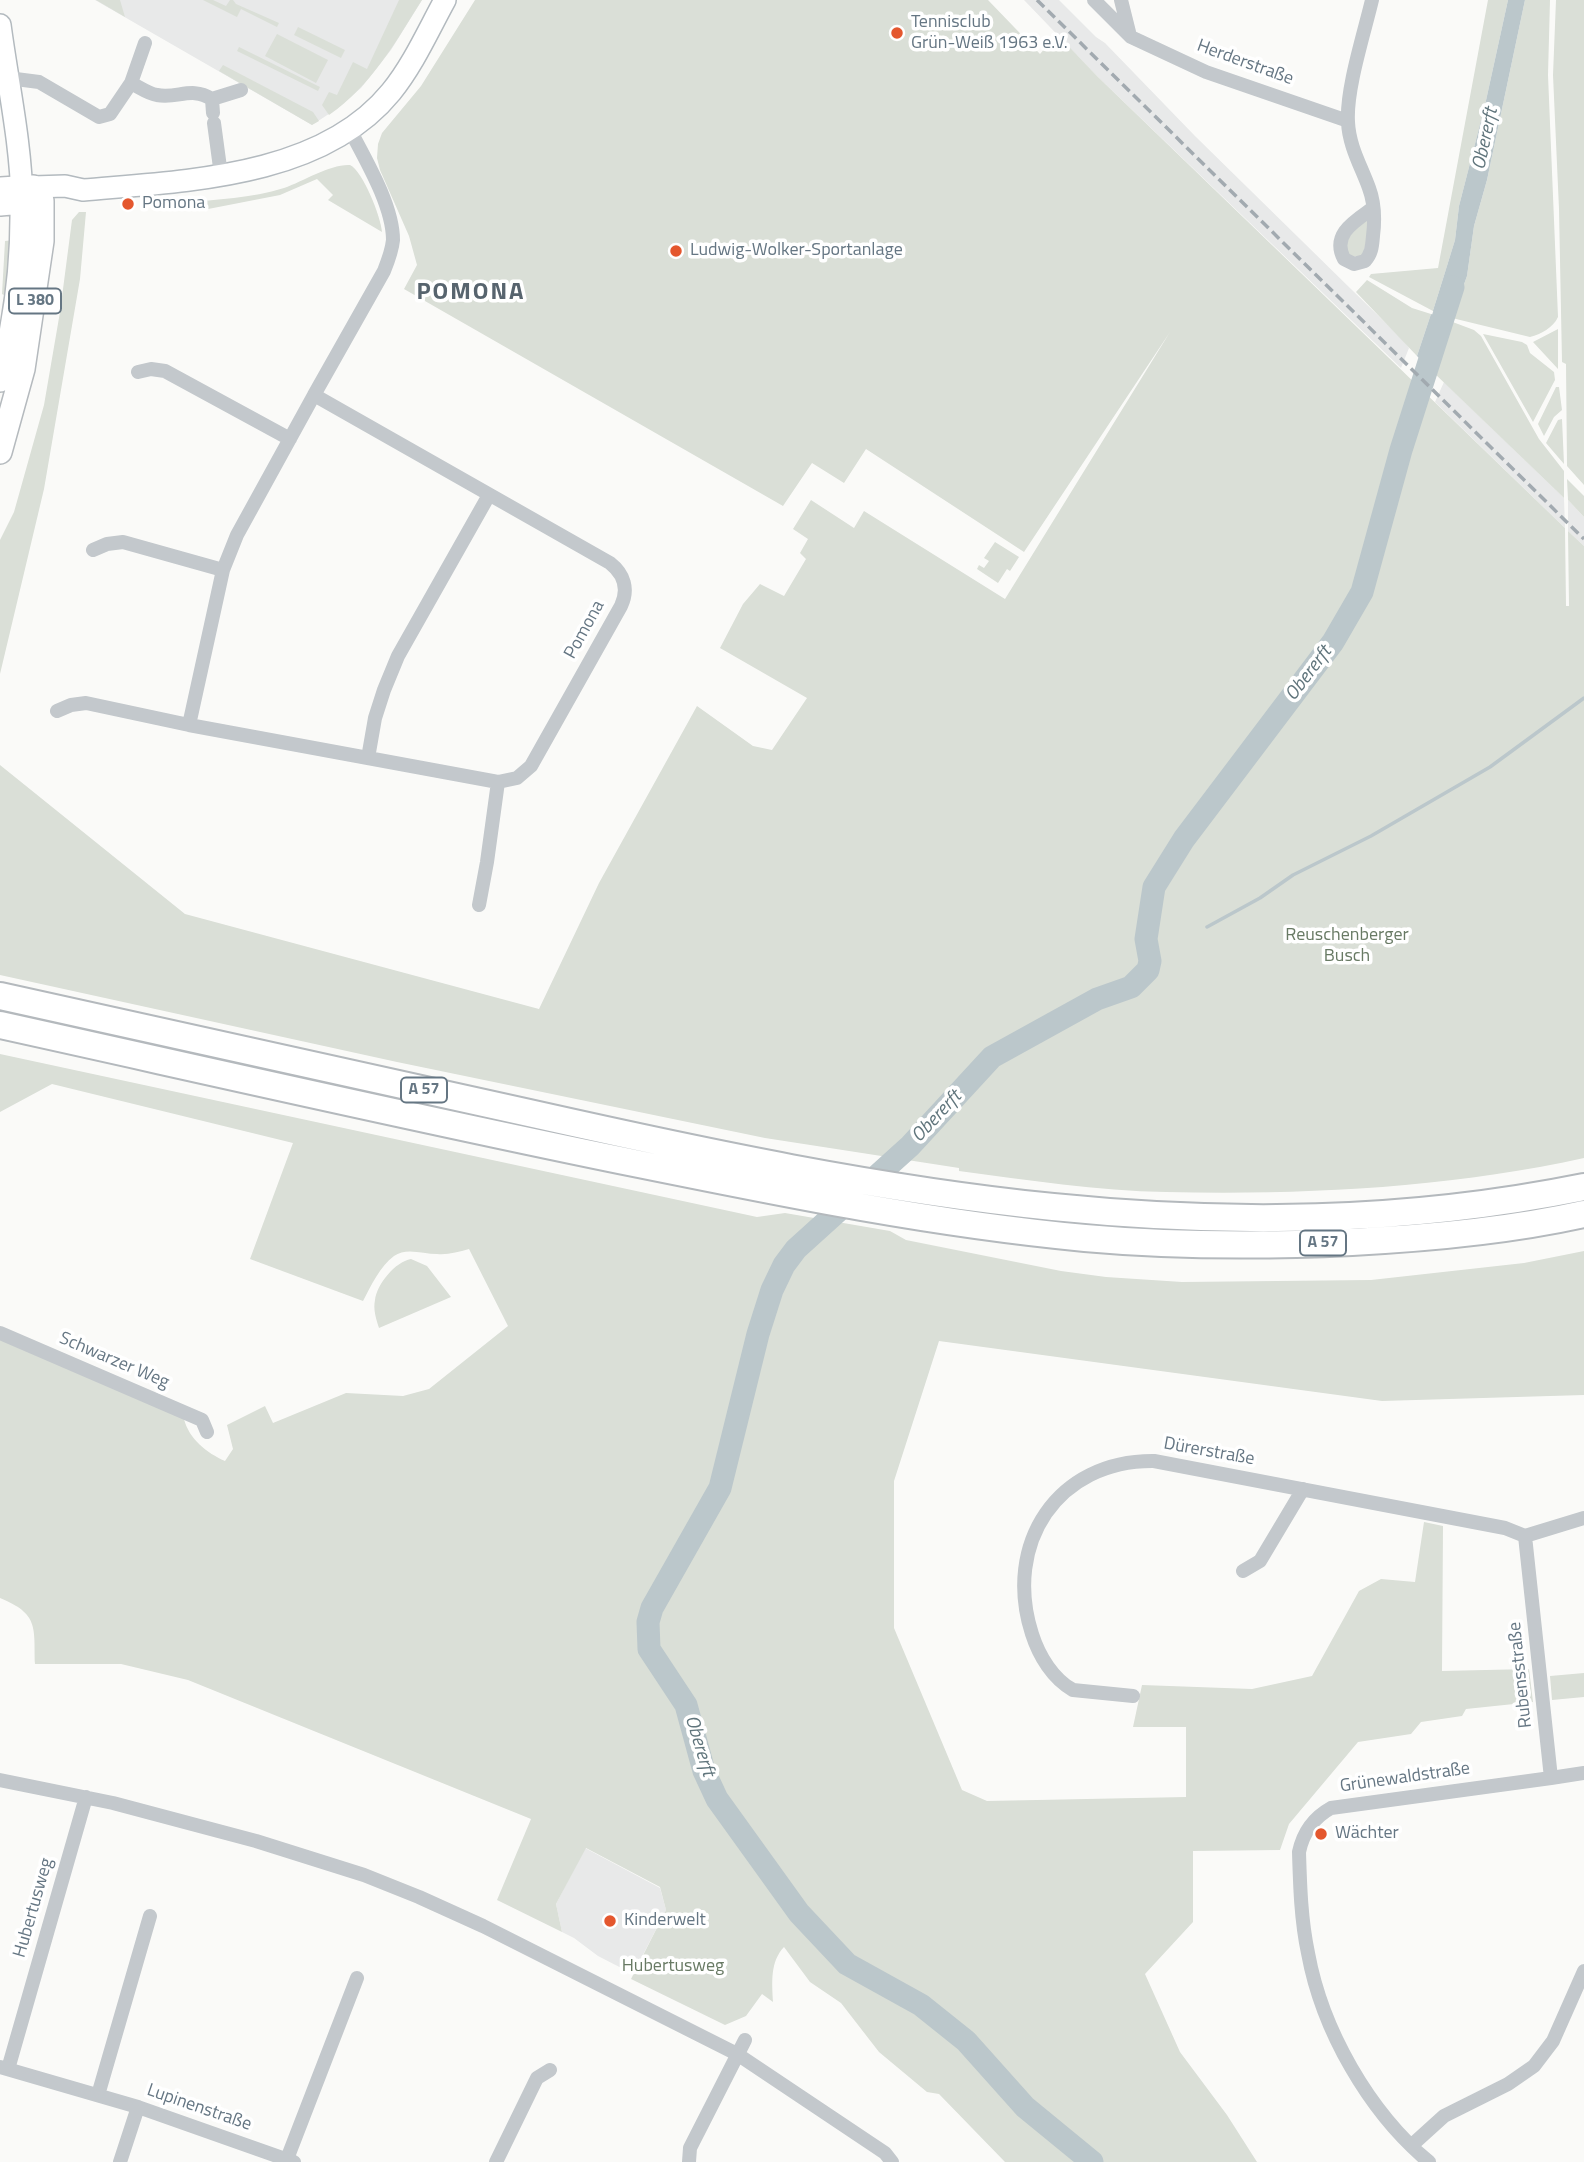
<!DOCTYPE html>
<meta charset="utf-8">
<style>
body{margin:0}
canvas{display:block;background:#fafaf8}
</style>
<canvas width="1584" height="2162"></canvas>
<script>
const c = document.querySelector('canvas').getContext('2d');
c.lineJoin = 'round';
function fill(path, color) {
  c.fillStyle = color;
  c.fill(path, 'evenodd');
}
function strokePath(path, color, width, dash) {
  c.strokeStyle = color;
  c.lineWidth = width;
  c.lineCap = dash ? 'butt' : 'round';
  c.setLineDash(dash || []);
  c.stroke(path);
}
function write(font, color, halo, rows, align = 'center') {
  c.font = font + ' "Titillium Web",sans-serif';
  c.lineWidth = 7;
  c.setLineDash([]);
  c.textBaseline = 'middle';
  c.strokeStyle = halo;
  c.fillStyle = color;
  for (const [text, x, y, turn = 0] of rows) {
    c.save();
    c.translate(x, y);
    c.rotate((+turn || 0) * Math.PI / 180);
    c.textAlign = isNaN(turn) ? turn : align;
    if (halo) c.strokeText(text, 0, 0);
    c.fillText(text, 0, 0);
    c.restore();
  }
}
const built = new Path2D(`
 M95,0H422L391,50L361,88L338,108L312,125Z
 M1024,0H1059L1096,37L1105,43L1195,136L1404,341L1409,348L1401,368L1097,76Z
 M1444,382L1564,498L1565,528L1435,402Z
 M1568,500L1584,517V546L1568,531Z
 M585,1848L660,1888L666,1910L633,1974L598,1956L574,1938L562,1932L556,1904Z`);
const green = new Path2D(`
 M96,0H120L125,17Z
 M203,0H213L226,6L230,0H233L236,4L279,23L277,27L241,9L237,17Z
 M399,0H422C395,43 371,86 329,115L322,105L329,92L337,95L353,62L367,69Z
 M475,0H988L1040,54L1057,34L1097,76L1565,528L1566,606H1569L1568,531L1584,546V1158C1448,1188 1305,1195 1166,1192C1097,1191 1028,1180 959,1171V1168L765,1138L397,1062L0,975V765L185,914L539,1009L599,883L697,706L753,746L772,750L807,698L720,648L743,604L760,584L784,596L806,559L800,553L808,539L793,529L811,500L854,528L864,511L1005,599L1170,332L1024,552L866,449L844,483L812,463L783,506L404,289L417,265L409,236L380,170L377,158L378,144L382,133L421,86Z
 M1488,0H1508L1485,105L1459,206L1455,240L1433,311L1369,277L1371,274L1438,268Z
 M1525,0H1550L1548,75L1558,317C1553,328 1541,334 1530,337L1452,318L1467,276L1474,226L1487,180Z
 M1556,0H1584V485L1567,466L1566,364L1562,362L1559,209L1553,75Z
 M298,27L345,50L341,58L294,35Z
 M277,34L328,60L316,83L265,56Z
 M239,47L320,87L318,91L237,51Z
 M223,65L313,112L319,121L312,125L219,71Z
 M350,165C363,171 381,217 382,232L328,200L333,195L317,179L280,195L203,210L183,202C217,200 251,198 284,188C304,181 330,164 350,165Z
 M79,212H86L80,279L44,489L0,674V540L14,512L44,405L60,312L72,220Z
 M1365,219L1370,222L1363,257L1345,256L1344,240Z
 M13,240L12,261L4,295L2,294L5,241Z
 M1367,280L1412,308L1431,314L1417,356L1356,292Z
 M1450,321L1474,330L1481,336L1539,439L1564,471V498L1433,372Z
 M1558,329V369L1533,342Z
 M1483,334L1522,342L1527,345L1530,353L1554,372L1555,380L1533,422Z
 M1556,387H1559L1562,410L1554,417L1544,436L1538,424Z
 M1562,419L1564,464L1546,443L1558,420Z
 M1567,479L1584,496V517L1568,500Z
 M995,542L1019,557L1010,571L1007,569L998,583L977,569L979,565L984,568L989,561L984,558Z
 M0,1054L757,1217L785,1213L890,1231L906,1240L1061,1271L1106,1277L1182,1282L1371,1280L1524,1263L1584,1251V1395L1382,1401L939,1341L894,1481V1628L962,1790L987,1801L1186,1797V1727H1133L1142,1685L1252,1689L1312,1676L1359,1591L1381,1579L1415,1582L1424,1522L1443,1526L1442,1671L1529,1669L1533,1702L1466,1709L1462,1716L1421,1722L1411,1734L1358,1742L1289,1824L1280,1850L1193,1851V1922L1145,1974L1180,2052L1227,2115L1257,2162H1005L939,2094L927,2092L879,2052L841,2003L810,1982L784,1947C770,1962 772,1982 773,2002L762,1994L746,2016L725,2025L631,1979L666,1910L660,1887L586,1848L556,1904L562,1932L497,1900L531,1819L188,1680L121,1664H35C34,1627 39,1614 0,1598V1339L184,1419C189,1439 207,1453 225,1461L233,1449L227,1425L265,1406L273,1423L346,1393L403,1396L429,1389L508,1326L469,1249C458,1252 448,1255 437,1254C423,1254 406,1247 394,1256C380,1266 371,1286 363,1301L250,1259L293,1143L52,1084L0,1112Z
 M411,1259L427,1266L451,1297L379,1328C376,1319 373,1309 375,1300C377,1284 395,1262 411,1259Z
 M1584,1673V1697L1552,1700L1550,1676Z`);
const water = new Path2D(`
 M1508,0H1525L1487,180L1474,226L1467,276L1452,318L1433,311L1455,240L1459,206L1485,105Z
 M1431,314L1450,321L1433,372L1417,356Z`);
const stream = new Path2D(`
 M1207,927L1260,898L1293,875L1371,836L1490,767L1584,698`);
const river = new Path2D(`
 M1092,2162L1025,2107L966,2041L921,2005L847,1964L799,1913L717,1799L704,1771L686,1705L649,1649L648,1622L652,1608L720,1488L758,1334L772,1290L784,1265L796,1249L910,1146L992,1057L1097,999L1131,987L1148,970L1150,961L1146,939L1154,887L1184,839L1333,642L1362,592L1401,450L1453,287`);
const minor = new Path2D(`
 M1094,0L1131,37L1206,72L1348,121
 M1121,0L1129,32
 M1372,0C1364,34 1346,89 1348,122C1349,146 1361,166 1369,188C1375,204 1375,220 1373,236C1372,246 1372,253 1365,261L1354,264L1344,259C1331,234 1355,221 1373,208
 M145,43L131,83C139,87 149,94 157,95C178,99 191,86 212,99L213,113
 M8,78L39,82L99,117L110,114L131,83
 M212,99L241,90
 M214,123L221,175
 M138,372L151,369L165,371L290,439
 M314,395L237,535L223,570L189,725L498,782L517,778L531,766L621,606C629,589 624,574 610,563L314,395L384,271C388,261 392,251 393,240C393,205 365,159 349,128
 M93,550L107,544L123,542L223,570
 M57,711L71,705L86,703L189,725
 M368,758L375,718L384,690L398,656L489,495
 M479,905L487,862L498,782
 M0,1333L202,1420L207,1432
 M1525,1536L1551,1778L1584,1773
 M1243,1571L1260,1561L1303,1489
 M1133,1696L1073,1690C1053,1679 1039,1656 1032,1634C1003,1544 1057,1460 1154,1461L1505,1528L1525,1536L1584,1518
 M0,1780L113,1803L256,1841L364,1875L419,1897L483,1926L737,2054L885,2153L892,2162
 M0,2067L138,2107L294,2162
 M8,2069L86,1797
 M98,2095L150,1916
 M1412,2145L1444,2116L1508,2084L1534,2066L1553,2041L1584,1971
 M287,2159L357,1978
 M120,2162L138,2107
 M496,2162L537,2078L550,2070
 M689,2162L690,2148L745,2040
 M1429,2162C1369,2112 1322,2030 1308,1953C1301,1920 1300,1886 1299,1852C1303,1833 1313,1818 1331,1808L1551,1778`);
const secondary = new Path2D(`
 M0,25C8,85 21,142 22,202H24
 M33,187L65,186L83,190C184,181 321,178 391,92C413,65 428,31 445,0`);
const primary = new Path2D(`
 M0,189L33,187L40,194L42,201V241L23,369L0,452
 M0,204L22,202C23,263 16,322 0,380`);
const motorway = new Path2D(`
 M0,996C176,1035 352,1074 529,1113C881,1192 1223,1260 1584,1187
 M0,1025C213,1072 426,1121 639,1164C787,1194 935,1224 1085,1238C1174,1246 1263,1246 1352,1242C1430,1238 1508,1231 1584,1214`);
const rail = new Path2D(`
 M1037,0L1584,539`);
const markers = [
 [897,33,7,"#e4572e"],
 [128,204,7,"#e4572e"],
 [676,251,7,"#e4572e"],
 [1321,1834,7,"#e4572e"],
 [610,1921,7,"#e4572e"]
];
const shields = [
 [35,301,52],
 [424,1090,46],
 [1323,1243,46]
];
const shieldNames = [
 ["L 380",35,301],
 ["A 57",424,1090],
 ["A 57",1323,1243]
];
const poiNames = [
 ["Tennisclub",911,23],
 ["Grün-Weiß 1963 e.V.",911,44],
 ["Pomona",142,204],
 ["Ludwig-Wolker-Sportanlage",690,251],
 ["Wächter",1335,1834],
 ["Kinderwelt",624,1921]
];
const streetNames = [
 ["Herderstraße",1245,63,20],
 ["Pomona",585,630,-61],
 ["Schwarzer Weg",114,1361,23],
 ["Dürerstraße",1209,1452,10],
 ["Rubensstraße",1521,1675,-96],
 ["Grünewaldstraße",1405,1778,-8],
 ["Hubertusweg",34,1908,-74],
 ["Lupinenstraße",199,2108,19]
];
const parkNames = [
 ["Reuschenberger",1347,936],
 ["Busch",1347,957],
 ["Hubertusweg",673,1967]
];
const waterNames = [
 ["Obererft",1486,139,-78],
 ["Obererft",1309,674,-53],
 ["Obererft",937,1117,-47],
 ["Obererft",699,1746,73]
];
const districtNames = [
 ["POMONA",471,293]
];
fill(built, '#e8e9e9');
fill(green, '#dadfd7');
fill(water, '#bbc7cb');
strokePath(stream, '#bbc7cb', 3.5);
strokePath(river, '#bbc7cb', 23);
strokePath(secondary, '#b3babf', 24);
strokePath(primary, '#b5babe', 26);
strokePath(motorway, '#b4b9bd', 30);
strokePath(minor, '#c3c8cc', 14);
strokePath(secondary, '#fff', 21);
strokePath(primary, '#fff', 23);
strokePath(motorway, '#fff', 26);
strokePath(rail, '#a2aab0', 3.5, [10, 5]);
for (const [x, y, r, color] of markers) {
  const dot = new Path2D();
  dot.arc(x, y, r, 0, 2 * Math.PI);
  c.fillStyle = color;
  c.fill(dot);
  strokePath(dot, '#fff', 2.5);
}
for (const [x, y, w] of shields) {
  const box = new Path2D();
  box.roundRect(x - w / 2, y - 12.5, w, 25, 5);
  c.fillStyle = '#fff';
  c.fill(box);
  strokePath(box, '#657683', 2);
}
write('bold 16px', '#657683', null, shieldNames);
write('18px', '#657683', '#fff', poiNames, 'left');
write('18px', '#657683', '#fff', streetNames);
write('18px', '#687a64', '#fff', parkNames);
write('italic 19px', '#60757c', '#fff', waterNames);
c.letterSpacing = '2px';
write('bold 24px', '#57646e', '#fff', districtNames);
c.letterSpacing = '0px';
</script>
